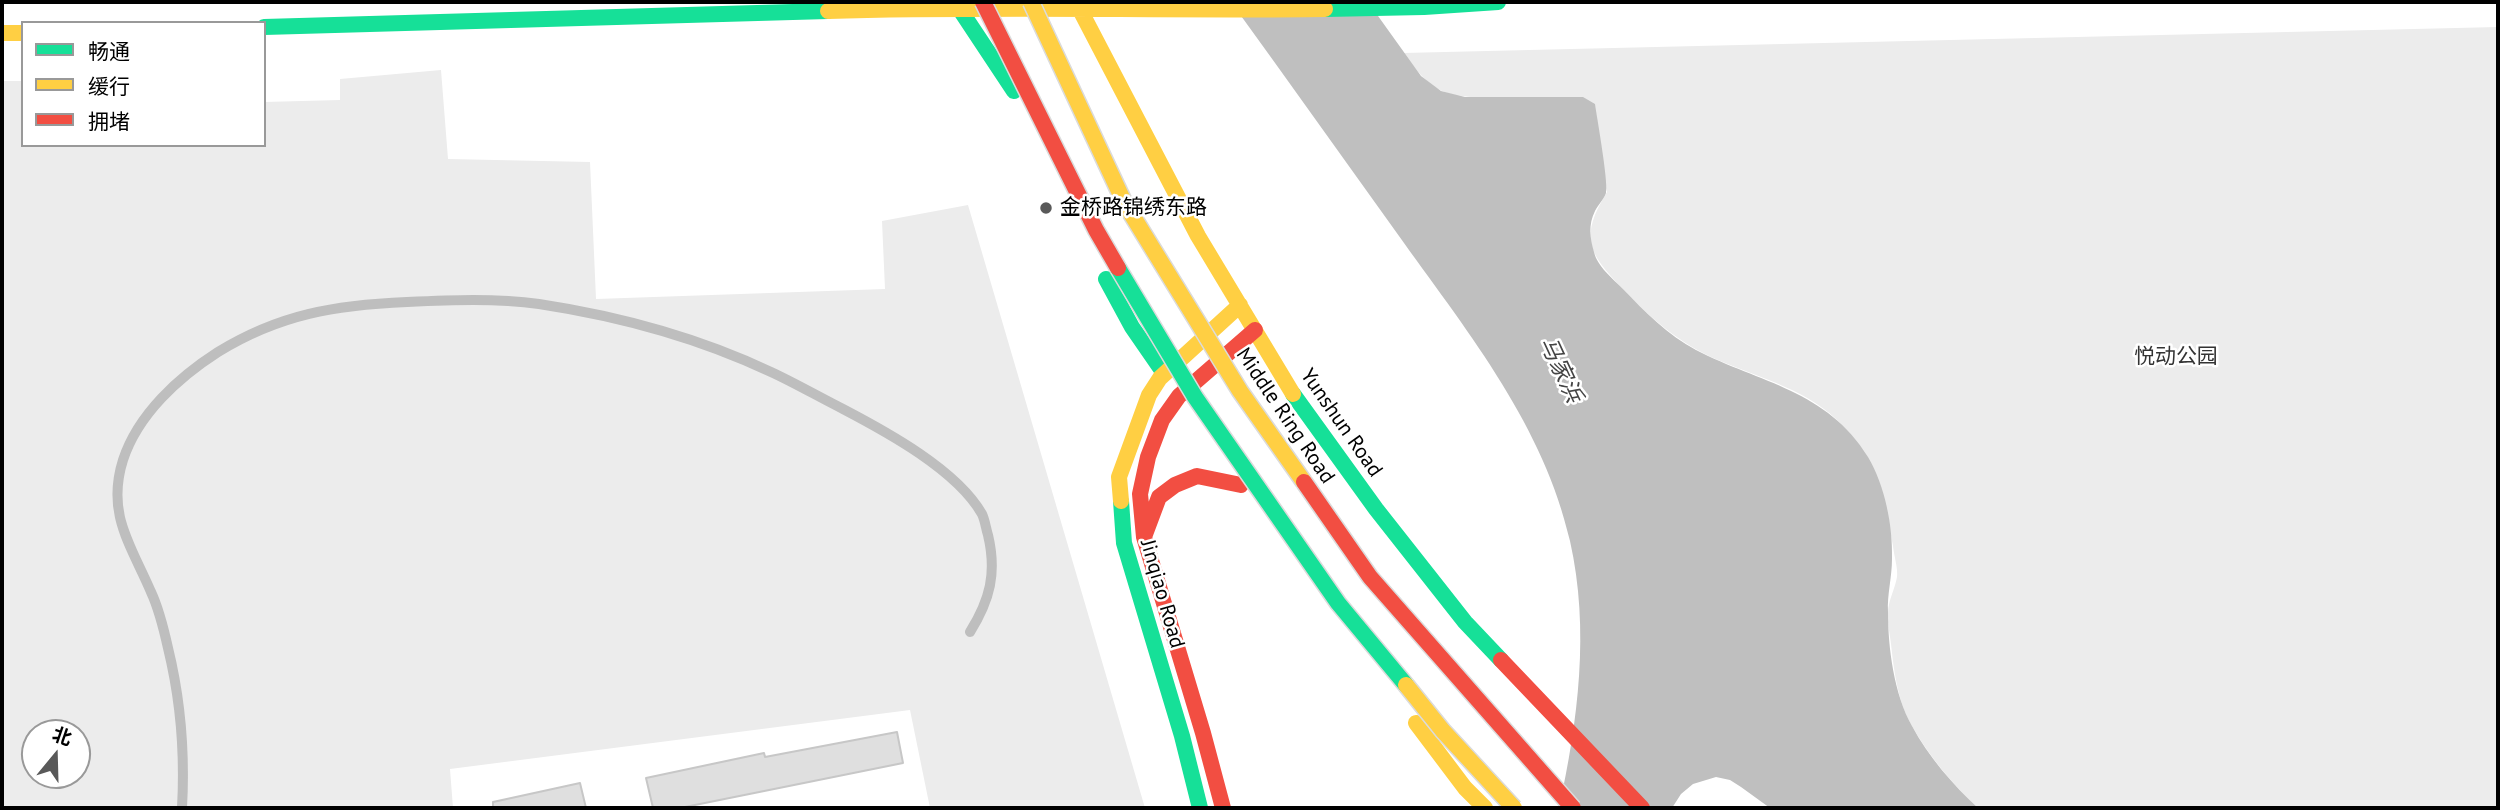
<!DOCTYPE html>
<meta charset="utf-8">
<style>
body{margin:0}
#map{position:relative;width:2500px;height:810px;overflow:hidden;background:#fff;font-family:"PT Sans","Noto Sans SC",sans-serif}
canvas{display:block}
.frame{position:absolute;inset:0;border:4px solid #000;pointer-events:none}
.legend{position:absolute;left:21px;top:21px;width:245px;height:126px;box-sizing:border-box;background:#fff;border:2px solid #999;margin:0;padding:9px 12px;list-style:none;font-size:21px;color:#000}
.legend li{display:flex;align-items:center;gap:14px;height:35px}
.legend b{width:35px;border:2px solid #999}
.north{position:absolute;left:21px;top:719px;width:70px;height:70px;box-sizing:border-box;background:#fff;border:2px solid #999;border-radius:50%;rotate:19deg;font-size:19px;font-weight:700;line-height:28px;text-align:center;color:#000}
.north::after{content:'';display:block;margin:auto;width:24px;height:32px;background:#595959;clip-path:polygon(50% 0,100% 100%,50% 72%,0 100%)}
</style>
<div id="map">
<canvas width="2500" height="810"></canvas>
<div class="frame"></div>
<ul class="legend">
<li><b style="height:9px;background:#16e098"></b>畅通</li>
<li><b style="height:9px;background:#ffcf43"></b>缓行</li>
<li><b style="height:9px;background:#f24e42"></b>拥堵</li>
</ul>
<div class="north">北</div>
</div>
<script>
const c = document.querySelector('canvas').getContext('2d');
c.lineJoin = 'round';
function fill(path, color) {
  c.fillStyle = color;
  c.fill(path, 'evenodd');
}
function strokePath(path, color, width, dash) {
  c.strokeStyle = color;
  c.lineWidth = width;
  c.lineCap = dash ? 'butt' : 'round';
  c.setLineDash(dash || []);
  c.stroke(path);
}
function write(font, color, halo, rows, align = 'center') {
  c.font = font + ' "PT Sans","Noto Sans SC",sans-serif';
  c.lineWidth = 5;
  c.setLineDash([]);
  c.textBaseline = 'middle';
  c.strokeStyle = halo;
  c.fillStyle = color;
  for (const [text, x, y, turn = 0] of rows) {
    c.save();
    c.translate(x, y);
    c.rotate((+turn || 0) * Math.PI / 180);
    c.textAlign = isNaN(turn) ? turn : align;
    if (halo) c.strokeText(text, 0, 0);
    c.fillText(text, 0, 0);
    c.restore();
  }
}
const green = new Path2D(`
 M2498,27V808H1978C1953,785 1929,756 1912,726C1898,703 1894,671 1891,644C1890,634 1887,623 1888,613C1888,601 1895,589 1897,577C1898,568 1894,556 1893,546C1885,501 1875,461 1843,426C1810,390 1762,379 1718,360C1680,344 1650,318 1622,288C1587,252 1580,236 1607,192L1583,97C1549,97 1469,103 1442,91C1425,83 1414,67 1403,53Z
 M441,70L448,159L590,162L596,299L885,289L882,221L968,205L1145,808H930L910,710L450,769L453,808H2V81H23V145H264V102L340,100V79ZM35,733H77V775H35Z`);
const water = new Path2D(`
 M1231,2H1368L1421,76L1441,91L1465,97H1583L1595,104C1597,118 1609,184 1606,193C1604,199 1598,205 1595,211C1588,225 1590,238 1594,252C1597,266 1613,279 1623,289C1645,312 1668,335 1696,350C1760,383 1827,390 1868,457C1885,486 1893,526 1892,559C1892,577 1887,595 1888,612C1888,648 1894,694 1912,726C1928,756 1953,785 1978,808H1770L1741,787L1730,780L1716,777L1693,784L1681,794L1672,808H1559C1578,721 1590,630 1570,541C1544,427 1470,335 1404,243C1346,162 1289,82 1231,2Z`);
const building = new Path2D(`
 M897,732L903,763L680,808H653L646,778L764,753L765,757Z
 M580,783L586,808H493V802Z`);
const lane = new Path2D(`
 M182,808C185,754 181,701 168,648C164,630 159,609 151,592C131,545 106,514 123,460C138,414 179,377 218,352C280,314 336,305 407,302C450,300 496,298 539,304C618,316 699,338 771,372C795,383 819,397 843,409C887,432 957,470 982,514C985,520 986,529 988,535C997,573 990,600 970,632`);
const fast = new Path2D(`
 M955,2L1014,91
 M1325,9L1424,7L1498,2
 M264,27L828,11
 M1106,279L1132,327L1161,369
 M1293,394L1376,509L1465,622L1501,660
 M1121,501L1124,543L1182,736L1200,808`);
const slow = new Path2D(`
 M1076,2L1198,236L1293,394
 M828,11C993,6 1159,11 1325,9
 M2,33H23
 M1121,501L1119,477L1149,395L1160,378L1240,305
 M1416,723L1465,788L1485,808`);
const jam = new Path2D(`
 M1144,537L1159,497L1175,485L1197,476L1241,485
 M1501,660L1642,808
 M1223,808L1203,733L1144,537L1140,494L1148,457L1162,420L1179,396L1255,330`);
const fastBridge = new Path2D(`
 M1118,268L1195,397L1338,603L1406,685`);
const slowBridge = new Path2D(`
 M1031,2L1124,202L1240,391L1304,482
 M1406,685L1443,731L1514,808`);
const jamBridge = new Path2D(`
 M983,2L1096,230L1118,268
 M1304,482L1370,577L1573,808`);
const markers = [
 [1046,208,7,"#595959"]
];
const poiNames = [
 ["金桥路锦绣东路",1060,208]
];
const parkNames = [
 ["悦动公园",2176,357]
];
const streetNames = [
 ["Middle Ring Road",1285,416,56],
 ["Yunshun Road",1341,423,55],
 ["Jinqiao Road",1162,594,74]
];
const waterNames = [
 ["马家浜",1560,370,65]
];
fill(green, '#ececec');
fill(water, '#bfbfbf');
fill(building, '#dfdfdf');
strokePath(building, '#c7c7c7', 2);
strokePath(lane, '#bebebe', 10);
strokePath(fast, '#16e098', 16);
strokePath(slow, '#ffcf43', 16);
strokePath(jam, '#f24e42', 16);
strokePath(fastBridge, '#dbdbdb', 19, []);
strokePath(slowBridge, '#dbdbdb', 19, []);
strokePath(jamBridge, '#dbdbdb', 19, []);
strokePath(fastBridge, '#16e098', 16);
strokePath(slowBridge, '#ffcf43', 16);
strokePath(jamBridge, '#f24e42', 16);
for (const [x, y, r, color] of markers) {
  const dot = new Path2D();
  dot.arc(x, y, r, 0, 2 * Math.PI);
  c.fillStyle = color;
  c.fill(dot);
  strokePath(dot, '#fff', 2.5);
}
write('21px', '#000', '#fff', poiNames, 'left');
write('21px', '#333', '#fff', parkNames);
write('21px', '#000', '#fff', streetNames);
write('italic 23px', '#444', '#fff', waterNames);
</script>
